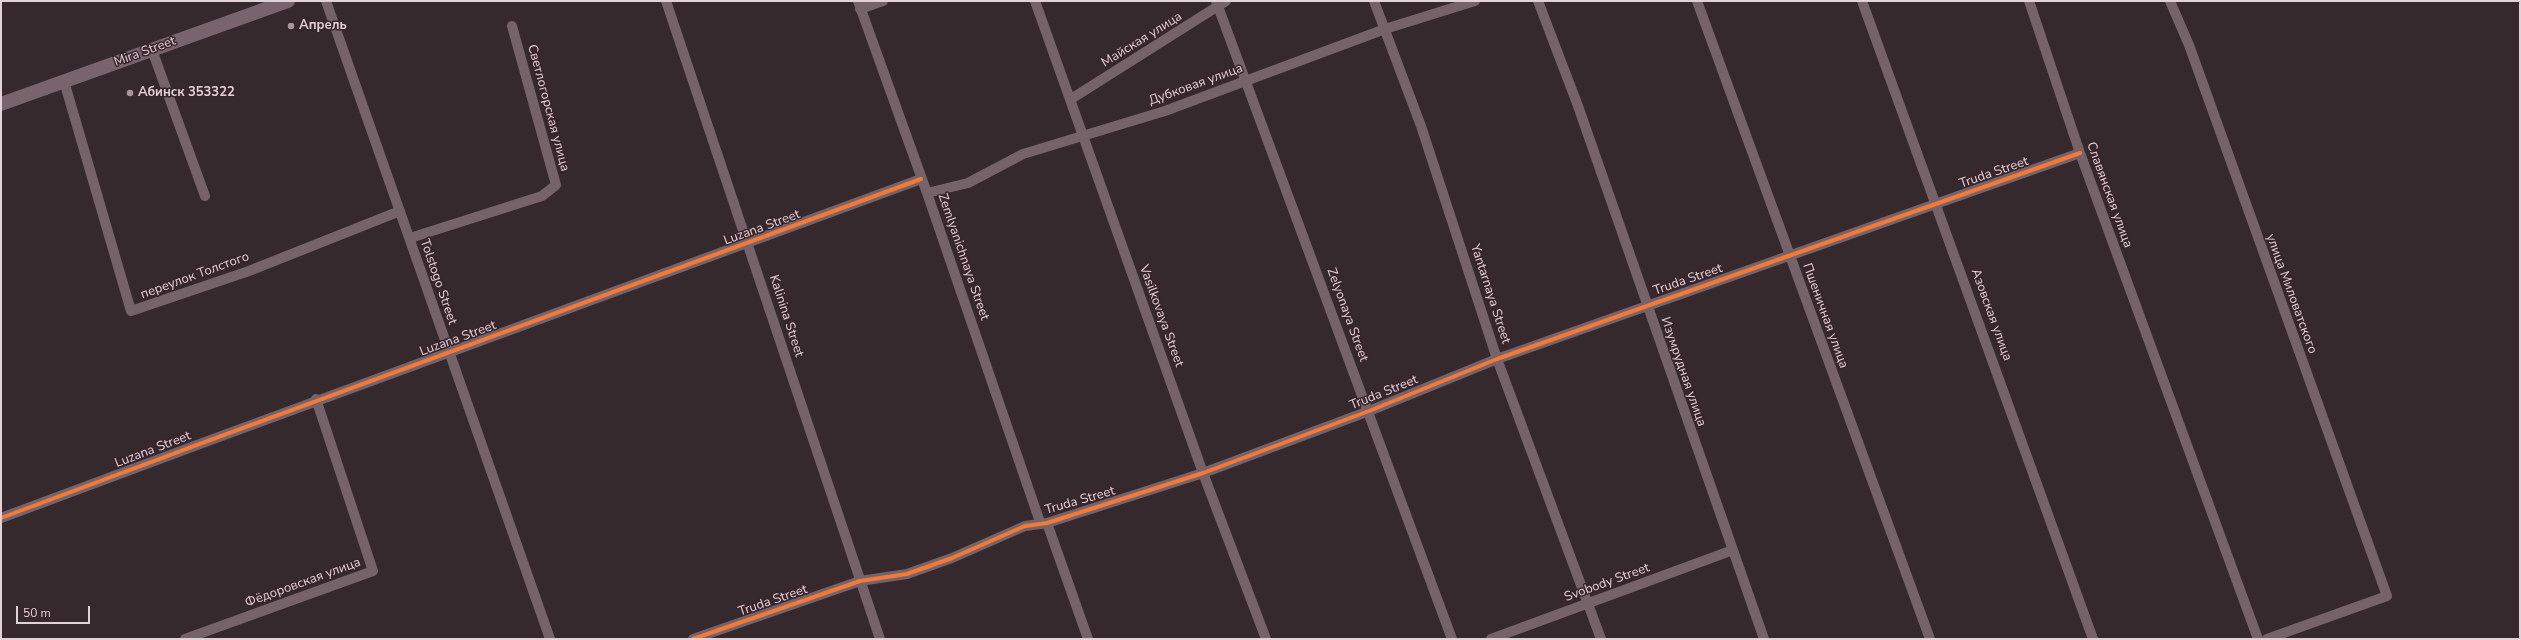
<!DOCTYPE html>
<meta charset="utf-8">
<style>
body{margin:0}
#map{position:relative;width:2521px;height:640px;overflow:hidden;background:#35292d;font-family:"Nunito Sans",sans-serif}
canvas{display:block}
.frame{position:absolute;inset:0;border:2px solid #e1d2d7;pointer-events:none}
.scale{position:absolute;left:16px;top:606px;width:74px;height:18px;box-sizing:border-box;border:2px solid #e1d2d7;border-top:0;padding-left:5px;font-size:12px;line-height:14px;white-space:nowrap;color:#e1d2d7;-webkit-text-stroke:3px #3a242c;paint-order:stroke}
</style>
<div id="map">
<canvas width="2521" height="640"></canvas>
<div class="frame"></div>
<div class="scale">50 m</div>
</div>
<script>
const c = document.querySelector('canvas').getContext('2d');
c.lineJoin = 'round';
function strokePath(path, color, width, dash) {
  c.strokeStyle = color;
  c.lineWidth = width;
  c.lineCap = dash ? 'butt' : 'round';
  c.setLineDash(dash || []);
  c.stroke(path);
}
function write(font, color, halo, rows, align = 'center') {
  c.font = font + ' "Nunito Sans",sans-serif';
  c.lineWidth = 3;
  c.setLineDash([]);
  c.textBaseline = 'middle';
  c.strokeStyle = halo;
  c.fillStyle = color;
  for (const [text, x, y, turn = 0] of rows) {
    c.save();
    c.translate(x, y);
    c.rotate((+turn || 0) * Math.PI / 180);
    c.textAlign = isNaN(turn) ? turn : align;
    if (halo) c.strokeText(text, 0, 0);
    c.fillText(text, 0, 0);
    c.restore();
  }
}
const street = new Path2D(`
 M326,1L550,639
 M666,1L880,639
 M858,1L927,193L1040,522
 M1035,1L1203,473L1266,639
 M1216,1L1452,639
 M1374,1L1421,126L1497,359L1601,639
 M1538,1L1578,106L1764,639
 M1697,1L1930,639
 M1862,1L2093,639
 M2029,1L2080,153L2258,639
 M2170,1L2189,45L2387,596L2267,639
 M860,9L883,1
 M152,50L205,196
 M64,81L131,311L249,271L400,211
 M1071,99L1226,1
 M927,193L968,183L1023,154L1165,111L1385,29L1475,1
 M410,238L542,196L556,185L512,26
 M1,518C307,403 615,293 921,179
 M1047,523L1088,639
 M185,639L373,571L316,399
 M693,639L860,581L907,574L952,558L1025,526L1047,523L1203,473L1369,411L1497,359L2080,153
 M1491,639L1733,550`);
const secondary = new Path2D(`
 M1,104L288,1`);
const cycleway = new Path2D(`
 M1,518C307,403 615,293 921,179
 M693,639L860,581L907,574L952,558L1025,526L1047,523L1203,473L1369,411L1497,359L2080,153`);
const markers = [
 [291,26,4,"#a5979c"],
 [130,93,4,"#a5979c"]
];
const poiNames = [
 ["Апрель",299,26],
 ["Абинск 353322",138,93]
];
const streetNames = [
 ["Майская улица",1142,40,-32],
 ["Mira Street",145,52,-20],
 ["Дубковая улица",1196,85,-20],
 ["Светлогорская улица",548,108,75],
 ["Truda Street",1994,173,-19],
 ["Славянская улица",2109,195,70],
 ["Luzana Street",762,228,-20],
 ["Zemlyanichnaya Street",963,257,71],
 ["переулок Толстого",195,276,-20],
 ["Truda Street",1688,280,-19],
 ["Tolstogo Street",438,282,71],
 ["Yantarnaya Street",1490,294,72],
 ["улица Миловатского",2291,294,70],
 ["Zelyonaya Street",1347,315,70],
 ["Азовская улица",1991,315,70],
 ["Kalinina Street",786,316,72],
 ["Vasilkovaya Street",1161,316,70],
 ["Пшеничная улица",1825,316,70],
 ["Luzana Street",458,339,-20],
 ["Изумрудная улица",1683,372,71],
 ["Truda Street",1384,393,-22],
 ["Luzana Street",153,450,-21],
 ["Truda Street",1080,501,-16],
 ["Фёдоровская улица",303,583,-20],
 ["Svobody Street",1607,583,-20],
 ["Truda Street",773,601,-19]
];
strokePath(street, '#766369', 10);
strokePath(secondary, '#79646d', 14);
strokePath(cycleway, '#f17a3a', 4);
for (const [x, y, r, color] of markers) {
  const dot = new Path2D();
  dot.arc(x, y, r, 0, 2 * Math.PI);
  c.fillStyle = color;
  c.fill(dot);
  strokePath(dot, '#3a242c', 1.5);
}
write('bold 13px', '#e1d2d7', '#3a242c', poiNames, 'left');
write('13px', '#e1d2d7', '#3a242c', streetNames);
</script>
